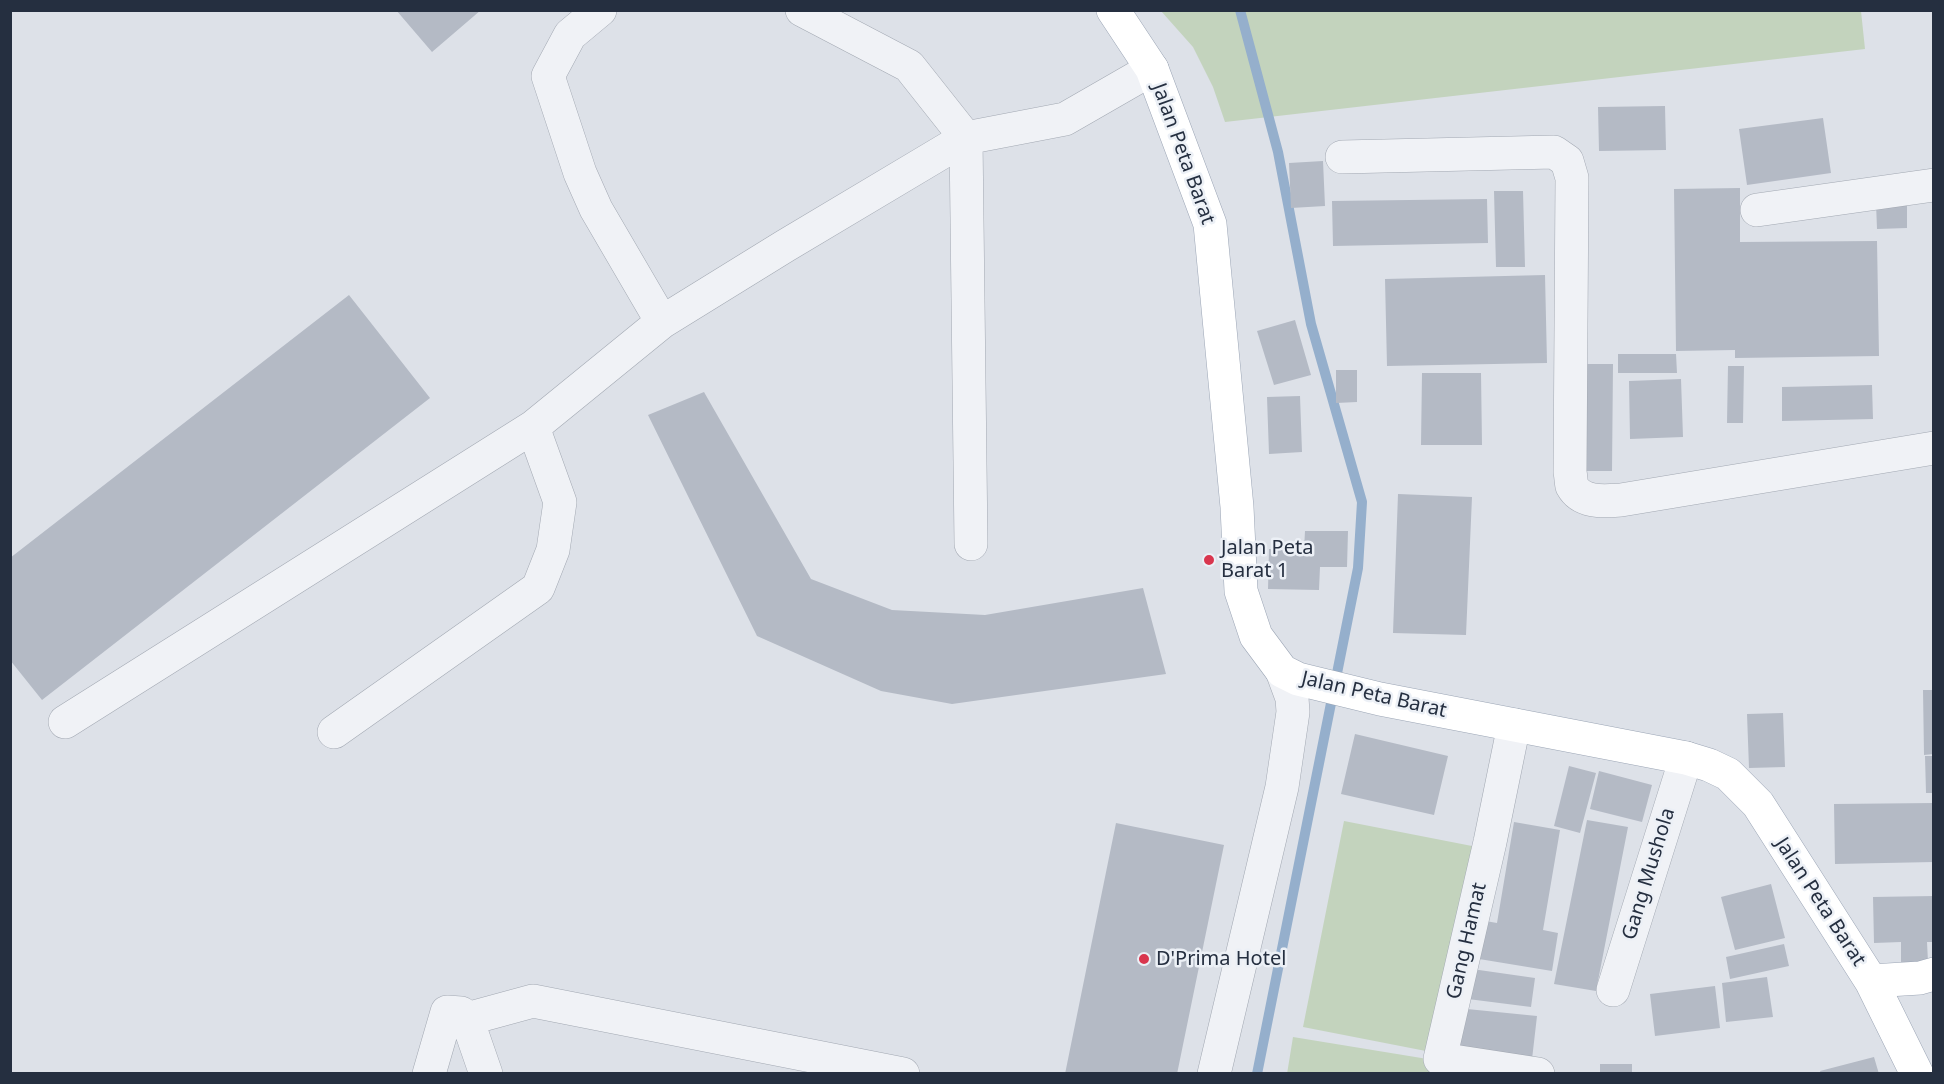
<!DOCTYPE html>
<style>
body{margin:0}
#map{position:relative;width:1944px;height:1084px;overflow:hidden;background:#dde1e8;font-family:"Noto Sans",sans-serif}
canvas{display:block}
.frame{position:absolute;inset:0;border:12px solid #252f40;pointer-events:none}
</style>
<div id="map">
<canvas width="1944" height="1084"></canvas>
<div class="frame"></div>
</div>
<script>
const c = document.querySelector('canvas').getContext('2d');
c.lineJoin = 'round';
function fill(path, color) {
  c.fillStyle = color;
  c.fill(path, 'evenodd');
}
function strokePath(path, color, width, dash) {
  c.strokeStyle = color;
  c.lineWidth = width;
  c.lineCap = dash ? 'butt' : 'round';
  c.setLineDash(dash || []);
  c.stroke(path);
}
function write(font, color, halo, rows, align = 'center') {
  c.font = font + ' "Noto Sans",sans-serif';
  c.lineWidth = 5;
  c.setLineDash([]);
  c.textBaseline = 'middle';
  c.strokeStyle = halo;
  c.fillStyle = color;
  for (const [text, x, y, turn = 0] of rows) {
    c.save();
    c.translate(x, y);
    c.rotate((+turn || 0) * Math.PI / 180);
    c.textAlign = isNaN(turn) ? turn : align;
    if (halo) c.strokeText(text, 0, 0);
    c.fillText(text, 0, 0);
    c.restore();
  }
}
const green = new Path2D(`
 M1161,11H1861L1865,49L1225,122L1213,87L1193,47Z
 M1344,821L1472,846L1431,1052L1303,1027Z
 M1293,1037L1513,1073L1287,1074Z`);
const stream = new Path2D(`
 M1240,10L1278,152L1311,324L1362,502L1358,568L1257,1074`);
const building = new Path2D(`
 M396,10H481L432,52Z
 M1665,106L1666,150L1599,151L1598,107Z
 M1823,118L1831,173L1747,185L1739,129Z
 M1323,161L1325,206L1291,208L1289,163Z
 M1740,188V242L1877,241L1879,356L1735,358V350L1676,351L1674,189Z
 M1494,191H1523L1525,267H1496Z
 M1487,199L1488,243L1333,246L1332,201Z
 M1876,203H1907V228L1877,229Z
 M1545,275L1547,363L1387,366L1385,279Z
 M349,295L430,398L42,700L10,660V558Z
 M1295,320L1311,375L1274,385L1257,331Z
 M1618,354H1676L1677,373H1618Z
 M1587,364H1613L1612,471H1586Z
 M1728,366H1744L1743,423H1727Z
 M1336,370H1357V402L1336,403Z
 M1422,373H1481L1482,445H1421Z
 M1681,379L1683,437L1630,439L1629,381Z
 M1872,385L1873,419L1782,421V387Z
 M704,392L811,579L892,610L985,615L1143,588L1166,674L952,704L881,691L757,636L648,415Z
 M1300,396L1302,452L1269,454L1267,397Z
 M1398,494L1472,497L1466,635L1393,633Z
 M1305,531H1348L1347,567H1320L1319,590L1268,589L1269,549L1304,550Z
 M1923,690H1934V754L1924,755Z
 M1783,713L1785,767L1749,768L1747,714Z
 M1355,734L1448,756L1434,815L1341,794Z
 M1925,756H1934V793H1926Z
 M1569,766L1596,773L1580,833L1554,826Z
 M1599,771L1652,785L1642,822L1590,809Z
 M1934,803V862L1835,864L1834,804Z
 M1587,820L1628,827L1596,991L1554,984Z
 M1514,822L1560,830L1543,930L1558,933L1552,971L1467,957L1474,919L1497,923Z
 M1116,823L1224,845L1177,1074H1065Z
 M1771,884L1785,938L1735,950L1721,897Z
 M1934,896V942H1927L1928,962H1901V942L1874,943L1873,897Z
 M1784,944L1789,966L1730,979L1726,957Z
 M1472,969L1535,978L1531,1007L1468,999Z
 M1767,977L1773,1017L1726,1022L1722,983Z
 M1715,986L1720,1028L1655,1036L1650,994Z
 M1457,1008L1537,1016L1531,1068L1451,1060Z
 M1874,1057L1879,1074H1821L1820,1071Z
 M1600,1064H1632V1074H1600Z`);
const minor = new Path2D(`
 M600,10L570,35L548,76L580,173L596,209L662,322
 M802,10L909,66L966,138L971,544
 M1342,157L1554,152L1567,161L1572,178L1570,472C1571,476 1571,483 1572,486C1582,504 1605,501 1621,500L1934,448
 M1757,210L1934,185
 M65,722L533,427L662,322L785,246L966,138L1065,119L1152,69
 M1514,725L1490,842L1440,1059L1538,1074
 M334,732L538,588L553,550L560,502L533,427
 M1613,990L1686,758
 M467,1019L533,1001L903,1074
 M429,1074L447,1012L461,1013L467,1019L486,1074
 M1214,1074L1282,787L1293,712L1292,698L1282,671`);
const major = new Path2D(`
 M1113,10L1152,69L1210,224L1237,507L1241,591L1256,636L1282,671L1298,679L1380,699L1686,758L1709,765L1728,774L1758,804L1871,981L1917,1074
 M1871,981L1920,978L1934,974`);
const markers = [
 [1209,560,6,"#d9364e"],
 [1144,959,6,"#d9364e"]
];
const streetNames = [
 ["Jalan Peta Barat",1183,154,70],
 ["Jalan Peta Barat",1374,695,13],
 ["Gang Mushola",1649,874,-73],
 ["Jalan Peta Barat",1820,902,57],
 ["Gang Hamat",1467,941,-77]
];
const poiNames = [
 ["Jalan Peta",1221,548],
 ["Barat 1",1221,571],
 ["D'Prima Hotel",1156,959]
];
fill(green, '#c3d3bd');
strokePath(stream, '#95afcc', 10);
fill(building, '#b4bac5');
strokePath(minor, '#a2a8b2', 34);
strokePath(major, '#9ba5b5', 34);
strokePath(minor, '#f0f2f6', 33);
strokePath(major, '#fff', 33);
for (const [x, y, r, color] of markers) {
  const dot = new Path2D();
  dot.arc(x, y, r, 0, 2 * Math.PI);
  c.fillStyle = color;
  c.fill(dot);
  strokePath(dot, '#ecf0f6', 2);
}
write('20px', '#252f40', '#ecf0f6', streetNames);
write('20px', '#252f40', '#ecf0f6', poiNames, 'left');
</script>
